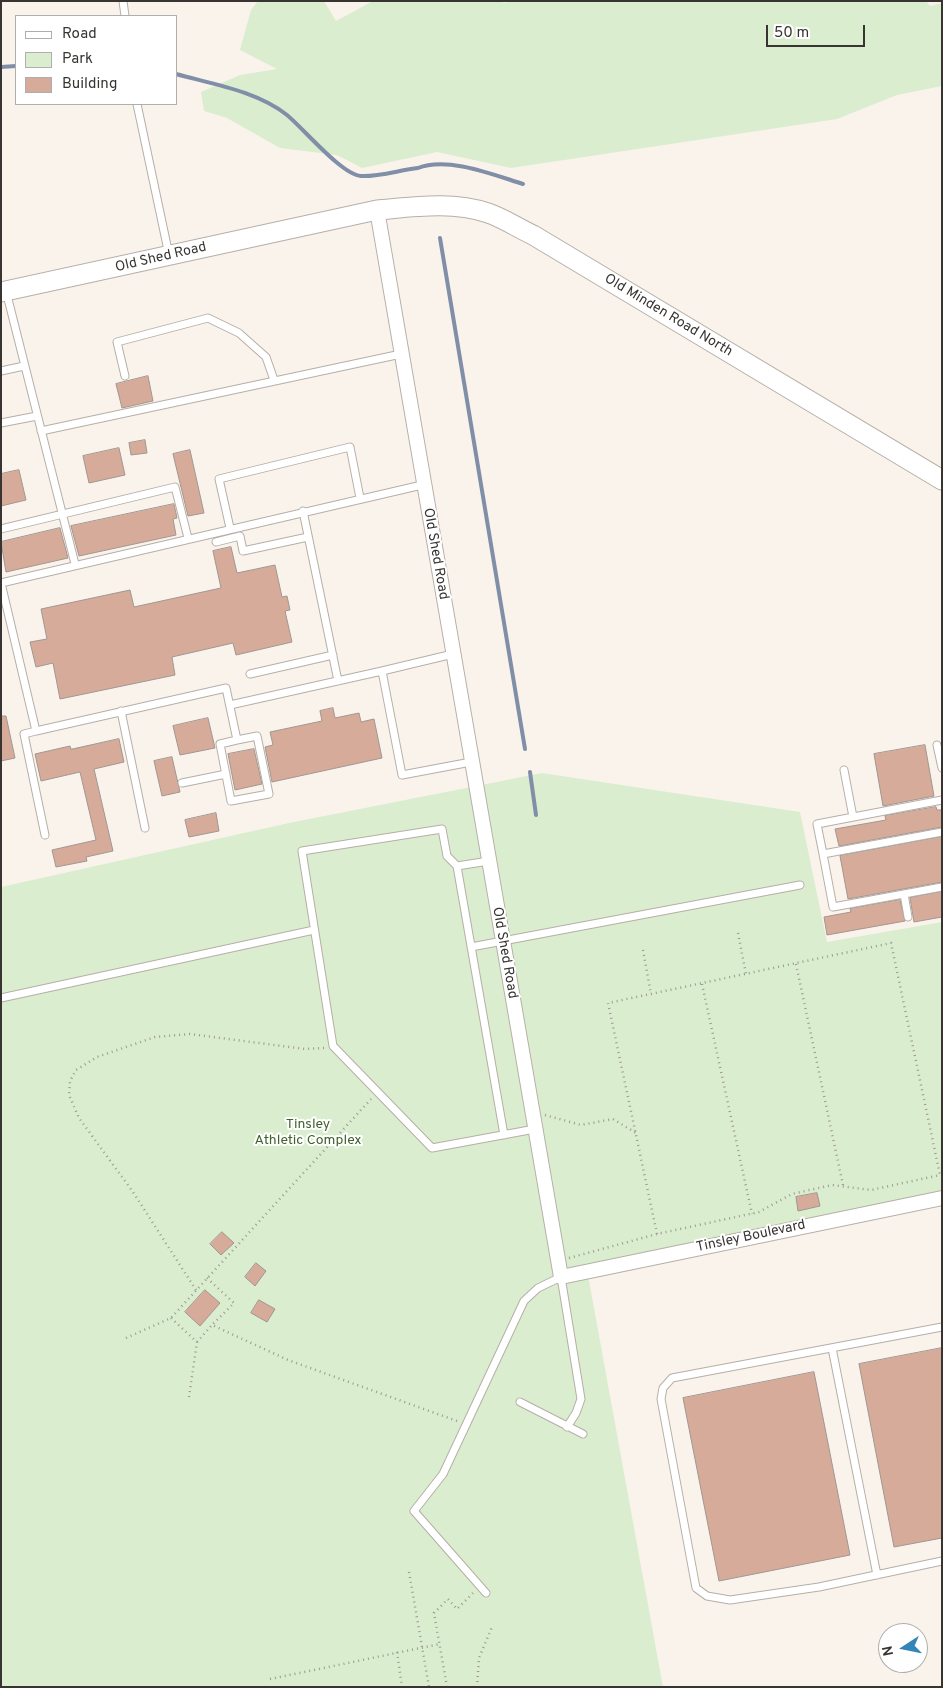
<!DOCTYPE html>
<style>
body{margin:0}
#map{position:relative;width:943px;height:1688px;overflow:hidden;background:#faf3eb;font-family:Overpass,sans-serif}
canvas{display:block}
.frame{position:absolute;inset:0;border:2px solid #373431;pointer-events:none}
.legend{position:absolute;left:15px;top:15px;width:162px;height:90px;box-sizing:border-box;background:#fff;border:1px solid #afaead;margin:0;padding:6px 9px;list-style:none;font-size:15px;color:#373431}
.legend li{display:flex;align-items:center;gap:10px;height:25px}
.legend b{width:25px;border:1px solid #afaead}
.north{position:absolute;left:878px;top:1623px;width:50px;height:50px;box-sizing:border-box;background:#fff;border:1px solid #afaead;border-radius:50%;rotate:259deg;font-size:14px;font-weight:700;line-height:20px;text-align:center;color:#373431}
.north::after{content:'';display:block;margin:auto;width:18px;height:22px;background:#3386b7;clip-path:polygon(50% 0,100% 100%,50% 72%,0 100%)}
.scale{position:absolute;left:766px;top:25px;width:99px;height:22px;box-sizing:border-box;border:2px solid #373431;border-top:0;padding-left:6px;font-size:15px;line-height:18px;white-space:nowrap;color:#373431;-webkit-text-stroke:4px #fff;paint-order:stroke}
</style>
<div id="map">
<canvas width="943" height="1688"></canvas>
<div class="frame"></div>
<ul class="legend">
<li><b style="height:6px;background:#fff"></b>Road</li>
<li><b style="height:14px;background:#daedcf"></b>Park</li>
<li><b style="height:14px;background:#d7ab9a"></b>Building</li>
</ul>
<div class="north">N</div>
<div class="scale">50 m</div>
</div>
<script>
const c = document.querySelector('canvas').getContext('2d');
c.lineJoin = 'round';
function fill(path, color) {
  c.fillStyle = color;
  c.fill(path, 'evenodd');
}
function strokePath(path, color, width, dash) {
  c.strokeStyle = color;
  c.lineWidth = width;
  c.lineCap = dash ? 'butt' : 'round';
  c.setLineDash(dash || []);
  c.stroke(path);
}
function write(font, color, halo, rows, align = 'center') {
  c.font = font + ' Overpass,sans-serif';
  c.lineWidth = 4;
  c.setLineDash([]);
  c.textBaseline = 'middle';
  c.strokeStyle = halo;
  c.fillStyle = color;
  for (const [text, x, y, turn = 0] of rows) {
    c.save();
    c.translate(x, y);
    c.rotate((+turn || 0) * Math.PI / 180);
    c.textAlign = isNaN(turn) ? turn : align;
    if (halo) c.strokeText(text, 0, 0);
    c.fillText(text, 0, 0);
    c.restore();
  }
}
const green = new Path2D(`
 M258,1H324L336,21L373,1H495L506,3L509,1H926L930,6L942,3V86L897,95L837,119L511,168L437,152L362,168L337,155L280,148L227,118L204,111L201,92L240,75L277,69L240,50L251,10Z
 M542,773L800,812L827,942L942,922V1191L586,1264L663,1687H1V887L289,823Z`);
const stream = new Path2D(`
 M1,67L16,66
 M176,74C212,84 257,91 287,115C304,129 342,175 361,176C378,177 400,170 418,168C447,156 494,175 523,184
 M440,238L525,749
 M530,772L536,815`);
const building = new Path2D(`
 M148,376L153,401L122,408L116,384Z
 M145,440L147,453L131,455L129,443Z
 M119,448L125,475L89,483L83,456Z
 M190,450L204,513L188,516L173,454Z
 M19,470L26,500L1,506V474Z
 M174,504L177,518L173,519L176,535L79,556L71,526Z
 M60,528L68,558L6,572L1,542Z
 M231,547L237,573L275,565L282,597L287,596L290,610L285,611L292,642L236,655L233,643L172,657L175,675L60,699L53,663L36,667L30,642L47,639L41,609L130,590L134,607L221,588L213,551Z
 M333,708L335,718L359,713L361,722L374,719L382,758L272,782L265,747L273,745L270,732L322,721L320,711Z
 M1,716H6L15,758L1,761Z
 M208,718L215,748L180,755L173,726Z
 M119,739L124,762L94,769L113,851L86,857L87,861L56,867L52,850L96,840L80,772L41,781L35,754L70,746L71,749Z
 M925,745L934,796L883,806L874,754Z
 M254,749L262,784L235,790L228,754Z
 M172,757L180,792L162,796L154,761Z
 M936,807L937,810H942V827L839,846L835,829L886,820L885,816Z
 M216,813L219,831L189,837L185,820Z
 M942,837V882L848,899L840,856Z
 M942,892V917L914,922L910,898Z
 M900,900L905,921L827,935L824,917L851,912L850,909Z
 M817,1193L820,1206L798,1211L796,1197Z
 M222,1232L234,1243L221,1255L210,1244Z
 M256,1263L266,1271L255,1286L245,1277Z
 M205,1290L220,1303L200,1326L185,1312Z
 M259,1300L275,1309L267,1322L251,1313Z
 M942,1348V1538L894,1547L859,1364Z
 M814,1372L850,1555L719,1581L683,1398Z`);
const path = new Path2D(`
 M738,933L746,974
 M643,950L651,994
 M796,964L843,1185
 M702,984L752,1214
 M545,1115L581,1125L613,1119L636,1133
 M657,1234L608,1003L891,943L940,1175H942
 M569,1258L657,1234L759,1212L792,1194L832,1185L871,1190L940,1175
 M207,1278L234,1303L212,1325
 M196,1290L133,1192L79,1118L69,1095L70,1081L76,1070L97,1057L155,1037L190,1034L305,1049L325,1048
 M171,1318L197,1342L189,1397
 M126,1338L171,1318L371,1099
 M197,1342L212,1325L288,1360L457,1421
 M409,1572L429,1687
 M397,1652L402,1687
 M270,1679L440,1644
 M447,1687L434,1613L448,1599L457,1609L474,1592
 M477,1687L479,1658L492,1627`);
const lane = new Path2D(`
 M123,1L125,16
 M137,104L169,255
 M6,291L75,564
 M1,371L24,366
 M125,376L117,342L208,318L239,333L266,357L274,380
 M1,423L37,416
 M41,431L401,354
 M303,511L338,681
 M230,528L219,479L350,447L360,498
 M1,529L175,487L188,538
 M216,542L240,536L243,551L308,537
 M453,654L382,671L402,775L471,762
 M250,674L333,655
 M230,705L382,671
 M121,711L145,828
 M36,731L24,734L45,835
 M237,740L257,736L269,794L231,801L220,744L237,740L226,688L36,731L1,583L422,485
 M937,745L942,768
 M844,770L853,817
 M182,783L226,774
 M942,832L823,854L833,907L942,887
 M823,854L817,824L942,800
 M457,866L489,861
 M904,894L908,917
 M471,947L800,885
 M1,998L314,930
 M504,1135L457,866L447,856L442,829L302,851L333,1046L432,1148L535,1129
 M942,1327L672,1378L663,1388L661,1399L696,1588L707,1596L730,1600L819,1587L942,1561
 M832,1348L877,1575
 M520,1402L583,1434
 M486,1593L414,1511L443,1474L524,1301L538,1288L561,1277L581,1399L576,1413L567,1427`);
const street = new Path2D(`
 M377,210L561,1277L942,1198`);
const secondary = new Path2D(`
 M1,292L377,210C413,207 452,201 488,213C503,218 518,228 533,235L942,480`);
const streetNames = [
 ["Old Shed Road",161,258,-13],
 ["Old Minden Road North",668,316,31],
 ["Old Shed Road",435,554,80],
 ["Old Shed Road",504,953,80],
 ["Tinsley Boulevard",751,1237,-12]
];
const parkNames = [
 ["Tinsley",308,1125],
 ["Athletic Complex",308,1141]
];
fill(green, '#daedcf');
strokePath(stream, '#818ea7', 4);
fill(building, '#d7ab9a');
strokePath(building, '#a09692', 1);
strokePath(lane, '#b6afa8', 9);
strokePath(street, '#b6afa8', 16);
strokePath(secondary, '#b6afa8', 21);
strokePath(path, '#9e9993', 2.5, [1, 4]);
strokePath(lane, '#fff', 7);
strokePath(street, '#fff', 14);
strokePath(secondary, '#fff', 19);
write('14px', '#373431', '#fff', streetNames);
write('14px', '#42612d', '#fff', parkNames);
</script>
